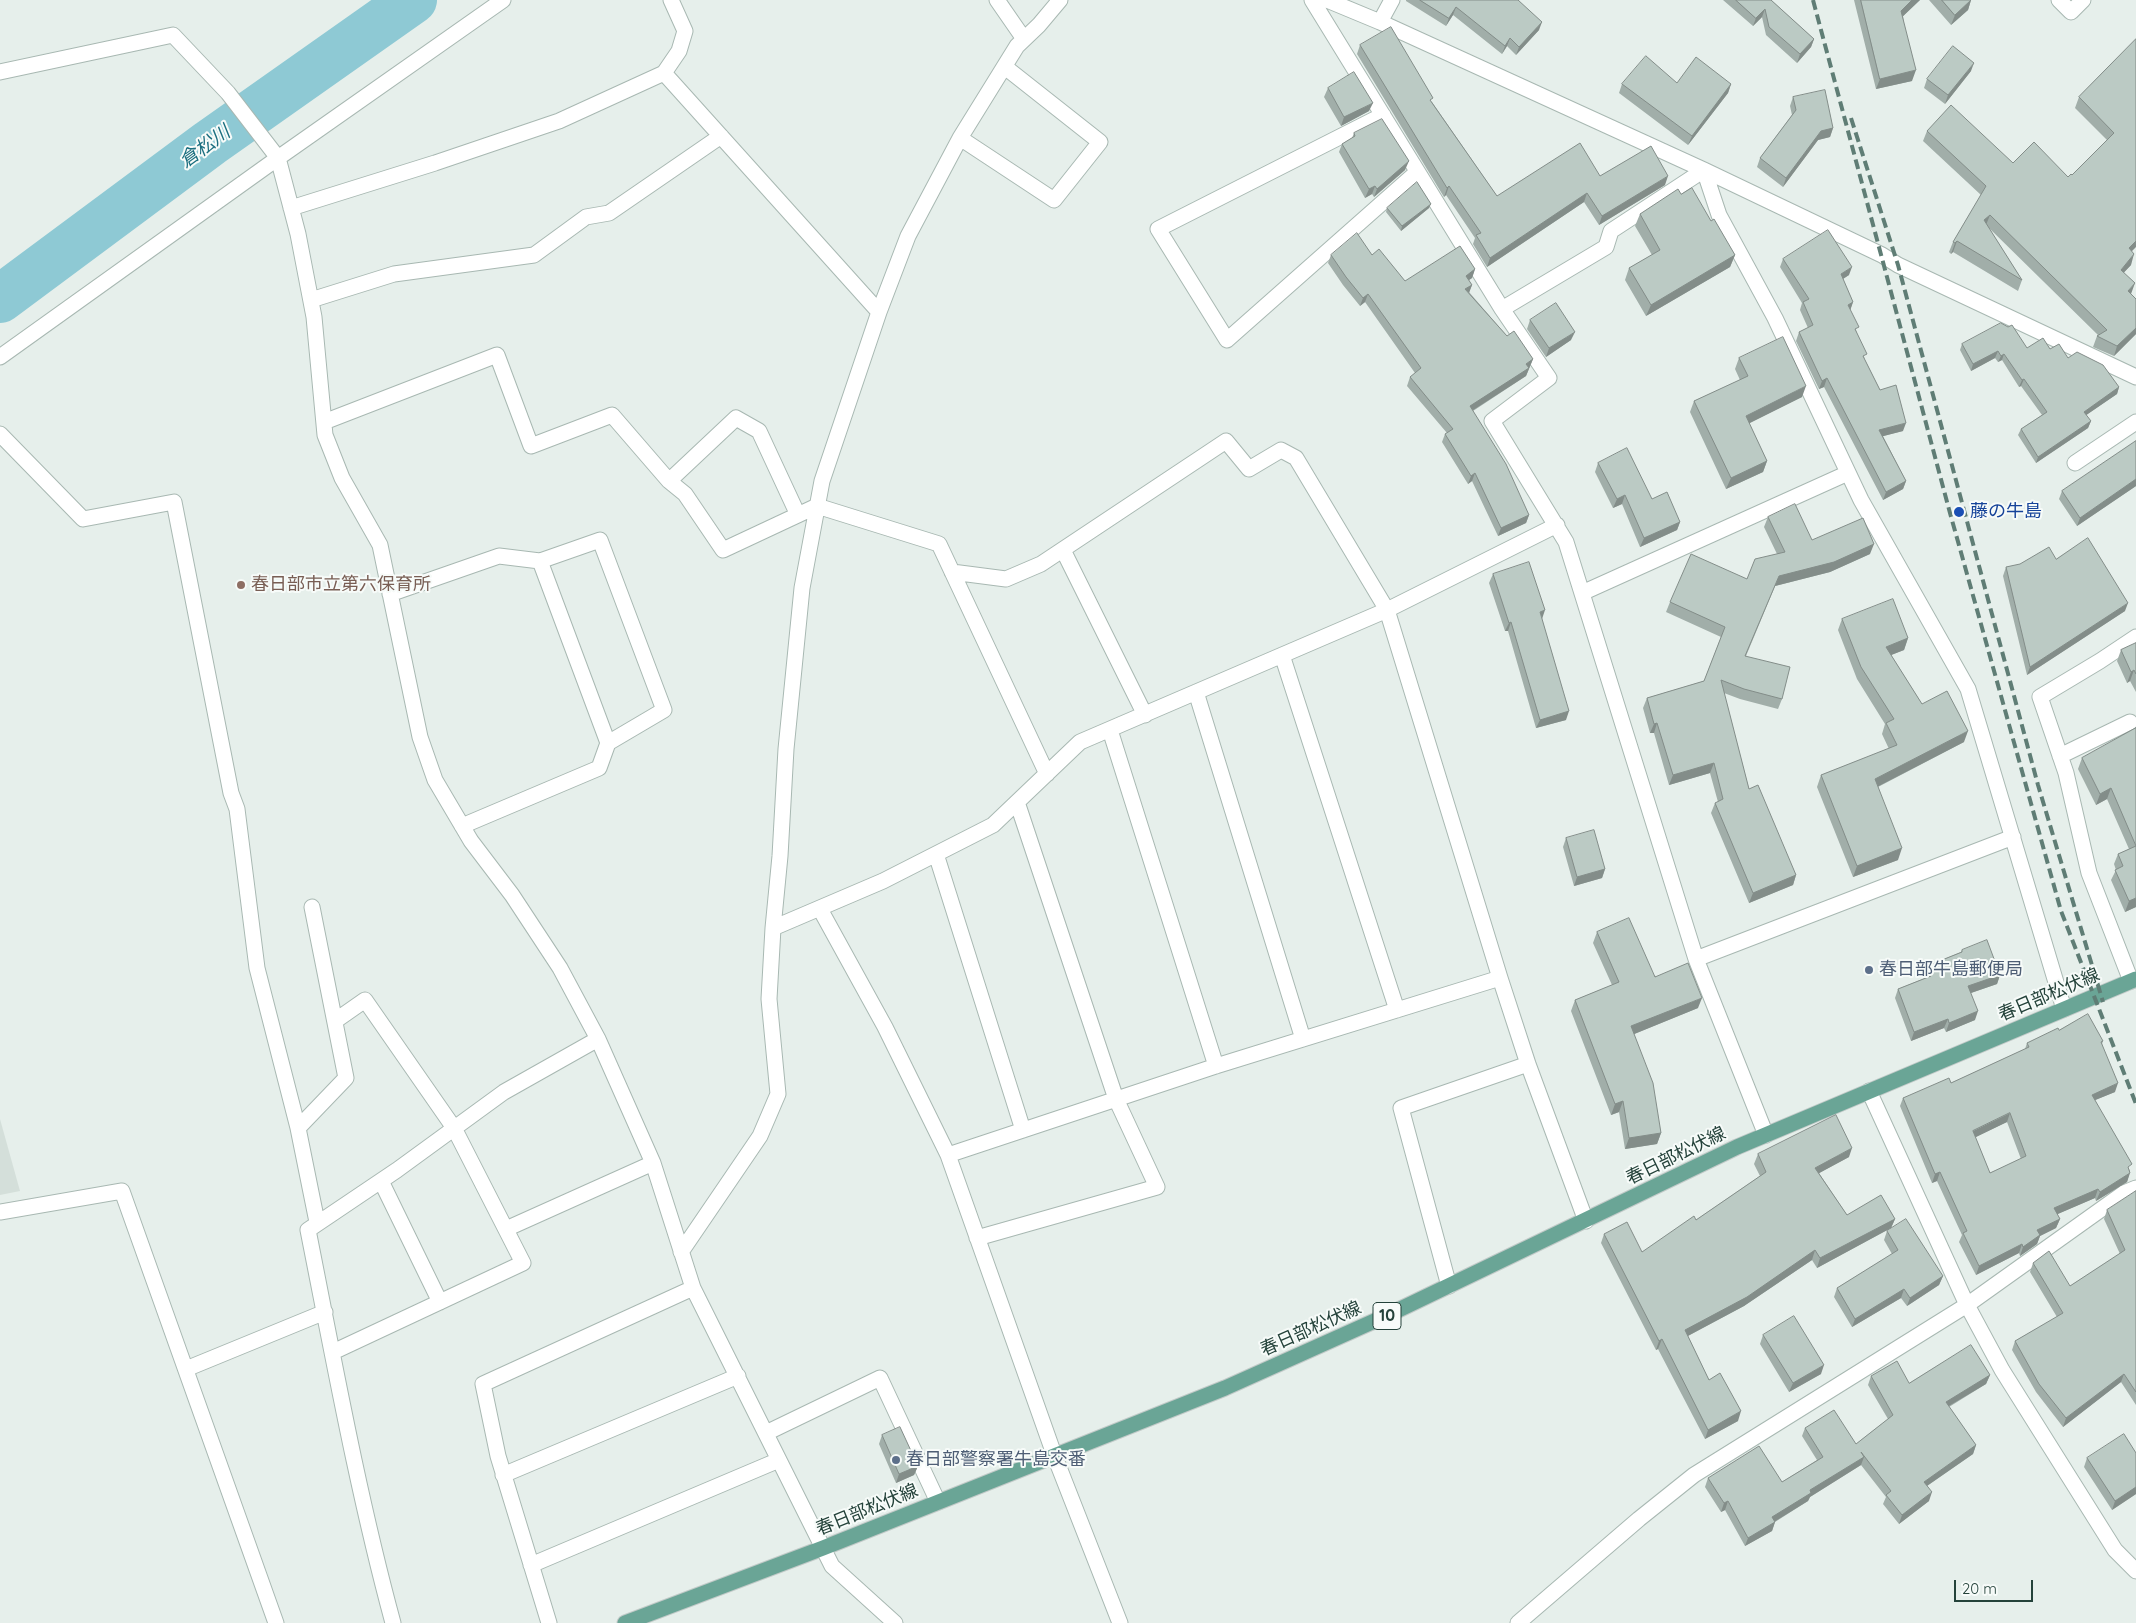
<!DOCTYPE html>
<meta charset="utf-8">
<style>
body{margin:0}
#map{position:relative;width:2136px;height:1623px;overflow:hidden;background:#e6efeb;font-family:Quicksand,sans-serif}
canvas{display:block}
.scale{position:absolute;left:1954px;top:1580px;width:79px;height:22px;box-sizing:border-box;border:2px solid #24423a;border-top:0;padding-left:6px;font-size:15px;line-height:18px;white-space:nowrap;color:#24423a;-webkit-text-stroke:4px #f7fbf9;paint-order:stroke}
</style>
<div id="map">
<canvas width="2136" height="1623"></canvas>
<div class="scale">20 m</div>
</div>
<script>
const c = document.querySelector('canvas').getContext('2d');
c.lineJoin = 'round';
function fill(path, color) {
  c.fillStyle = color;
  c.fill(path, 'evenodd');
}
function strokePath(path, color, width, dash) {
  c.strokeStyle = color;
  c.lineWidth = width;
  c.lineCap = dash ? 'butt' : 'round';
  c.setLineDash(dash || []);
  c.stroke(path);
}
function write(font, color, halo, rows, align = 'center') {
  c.font = font + ' Quicksand,"Noto Sans JP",sans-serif';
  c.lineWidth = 4;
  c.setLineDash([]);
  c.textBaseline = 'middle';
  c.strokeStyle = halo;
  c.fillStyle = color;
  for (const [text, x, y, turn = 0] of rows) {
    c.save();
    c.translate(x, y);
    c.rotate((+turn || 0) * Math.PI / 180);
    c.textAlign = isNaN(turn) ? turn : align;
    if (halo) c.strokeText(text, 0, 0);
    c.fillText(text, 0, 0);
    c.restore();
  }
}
const built = new Path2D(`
 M0,1119L20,1191L0,1195Z`);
const river = new Path2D(`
 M0,299L210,143L413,0`);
const street = new Path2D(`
 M997,0L1024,39
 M1312,0L1502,309
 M1327,0L1380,22L1704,170L1882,255L1898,265L2136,377
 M2059,0L2071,12L2083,0
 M1380,22L1392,0
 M0,72L173,35L228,93L278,158L298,234L314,317L325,435L342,478L380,545L420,737L435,780L471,841L512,895L560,968L598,1039L653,1163L693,1288L832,1566L895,1623
 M664,73L879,312
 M1383,115L1158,229L1227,340L1417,172
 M960,138L1054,200L1100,142L1005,67
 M1704,170L1611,231L1606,247L1502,309L1549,378L1492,421L1566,542L1696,959L1766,1135
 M1704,170L1719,215L1775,318L1861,500L1968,689L2064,1009
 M291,208L435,163L559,121L664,73L679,51L685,31L671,0
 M311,300L394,274L534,255L586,217L609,213L721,136
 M0,357L278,158L503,0
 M324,422L497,355L531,446L612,415L669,481L685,494L723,550L817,506L939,544L1047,774
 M0,434L83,519L174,502L231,793L237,809L257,968L298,1128
 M2075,463L2136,422
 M669,481L736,418L759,431L798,515
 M1063,550L1145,715
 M952,572L1006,579L1041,564L1226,441L1249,469L1281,450L1296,458L1387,610L1500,978L1528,1064L1586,1221
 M1582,593L1848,473
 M390,594L499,556L540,561L600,540L664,710L608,743
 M1282,655L1397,1010
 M1196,692L1303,1039
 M1110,730L1216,1066
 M2060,756L2130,722
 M462,826L599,768L608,743L540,561
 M936,854L1023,1130
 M312,907L346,1078L298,1128L317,1222
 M820,909L885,1027L948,1155L1055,1457L1120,1623
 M773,928L883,881L993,825L1080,742L1387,610L1557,525
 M1696,959L2013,837
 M2131,981L2089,873L2066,773L2040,697L2100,661L2136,637
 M1869,1091L1967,1305L2002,1370L2115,1550L2136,1571
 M948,1155L1216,1066L1500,978
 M381,1181L440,1302
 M0,1212L122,1191L276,1623
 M506,1229L653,1163
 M977,1238L1157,1187L1116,1099L1017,802
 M681,1252L760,1136L778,1094L769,999L773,928L780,856L786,749L802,588L822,481L879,312L908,236L960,138L1017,46L1039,25L1060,0
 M1449,1286L1401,1108L1528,1064
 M333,1352L523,1263L454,1128L365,1000L335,1021
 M186,1369L325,1312
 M766,1433L880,1378L938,1502
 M503,1475L738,1376
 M531,1565L779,1460
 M393,1623C358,1494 334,1361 308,1230L397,1170L504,1092L598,1039
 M549,1623L498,1456L483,1384L693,1288
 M1518,1623L1639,1519L1694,1475L1967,1305L2124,1193L2136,1188`);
const primary = new Path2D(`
 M625,1623L823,1548L1225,1388L1390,1314L1737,1147L2136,979`);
const rail = new Path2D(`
 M1813,0L1950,513L2061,911L2136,1104
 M1851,118L1898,265L2038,785L2103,1002`);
const wall = new Path2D(`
 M1406,0H1518L1539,30L1516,55L1507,46L1502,54L1453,15L1446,26L1406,1Z
 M1723,0H1771L1814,39L1811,47L1797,63L1766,35L1762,17L1753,26Z
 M1854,0H1920L1903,16L1912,81L1876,89Z
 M1929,0H1971L1968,10L1951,25Z
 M2136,39L2132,251L2131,265L2124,272L2131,294L2136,299V334L2114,356L2093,347L2097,336L2098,335L1989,228L2022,280L2018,291L1953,252L1951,254L1949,252L1953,242L1981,195L1923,141L1927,131L2013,163L2068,177L2072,175L2107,140L2075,108L2079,97Z
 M1360,45L1432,102L1497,196L1600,176L1665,185L1599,225L1584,202L1487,267L1473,244L1475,238L1446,195L1444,197L1357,54Z
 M1971,71L1945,104L1924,88L1927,79Z
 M1677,83L1731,84L1728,93L1688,145L1619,93L1622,84Z
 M1328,88L1369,111L1341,126L1324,97Z
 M1793,97L1833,128L1830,137L1818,140L1783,187L1757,167L1760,158L1792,115L1790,106Z
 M1354,133L1405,170L1374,197L1372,194L1365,198L1339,152L1342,144L1352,138Z
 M1681,194L1711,221L1735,255L1730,267L1646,316L1625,280L1629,268L1652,255L1635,226L1640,214Z
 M1387,208H1429L1401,231L1386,212Z
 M1331,255H1372L1405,281L1475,269L1472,278L1469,280L1472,285L1469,292L1507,336L1533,359L1526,376L1473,411L1529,515L1526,523L1498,536L1472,481L1468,484L1442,442L1445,434L1447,433L1407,386L1410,377L1415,373L1365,302L1360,306L1343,285L1328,263Z
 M1783,259L1849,275L1843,279L1853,302L1850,310L1865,360L1880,390L1903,431L1883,436L1906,481L1903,489L1883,500L1824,387L1819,389L1796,341L1799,332L1808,328L1800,310L1802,303L1780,267Z
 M1530,320L1571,340L1546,357L1527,329Z
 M1962,344L2027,348L2050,349L2068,358L2119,387L2117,394L2086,415L2091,421L2088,428L2036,463L2018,435L2021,429L2042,415L2021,386L2019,387L2002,360L1998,362L1995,358L1971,371L1960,350Z
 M1739,358L1802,397L1749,423L1767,461L1763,472L1726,489L1690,412L1694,401L1740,380L1735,369Z
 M2136,441V486L2077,526L2059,499L2062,491Z
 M1598,463L1652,499L1680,522L1677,530L1640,547L1622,504L1613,508L1595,472Z
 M1768,517L1812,540L1870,554L1830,572L1775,586L1746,656L1782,699L1778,709L1740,699L1724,693L1749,789L1796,875L1793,885L1749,903L1711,813L1715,803L1718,802L1710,773L1669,785L1654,733H1650L1643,708L1647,698L1704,681L1721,637L1666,612L1670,602L1747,579L1777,554L1764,527Z
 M2056,559L2125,611L2027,675L2003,576L2006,567Z
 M1493,574L1542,619L1566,720L1536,728L1508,631H1505L1489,583Z
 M1842,619L1908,638L1904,650L1891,655L1922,704L1964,742L1878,787L1898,860L1853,877L1817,787L1821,775L1889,749L1882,734L1885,724L1857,679L1838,630Z
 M2136,643V692L2130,681L2127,683L2117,661L2121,650Z
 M2136,728V907L2125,912L2111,880L2116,870L2114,864L2118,854L2129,849L2107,799L2096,805L2078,769L2082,758Z
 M1566,838L1605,869L1602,878L1574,886L1563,847Z
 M1597,932L1698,1008L1634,1034L1661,1133L1657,1144L1625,1149L1619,1112L1611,1115L1571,1011L1575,1000L1612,985L1593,943Z
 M1962,950L2000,975L1997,984L1971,993L1975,1020L1946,1032L1944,1028L1911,1041L1895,998L1898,989L1925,978L1923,975L1927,966L1961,952Z
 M2059,1030L2103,1041L2102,1044L2115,1092L2095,1100L2130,1171L2127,1182L2096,1201L2095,1198L2057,1214L2060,1219L2056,1228L2040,1236L2037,1244L2020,1256L2019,1253L1976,1275L1959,1242L1962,1235L1937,1181L1932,1183L1900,1106L1903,1098L1951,1083L2025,1049L2027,1043ZM2007,1122L2021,1159L1990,1173L1975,1137Z
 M1758,1154L1849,1157L1819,1173L1847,1215L1895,1219L1891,1228L1817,1268L1812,1260L1744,1306L1688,1336L1709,1380L1738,1421L1705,1439L1658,1349L1656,1350L1601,1243L1604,1234L1642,1252L1696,1220L1760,1176L1754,1164Z
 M2136,1191V1405L2121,1382L2063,1427L2036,1392L2012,1350L2015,1341L2057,1317L2030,1272L2033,1263L2070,1286L2120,1254L2104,1219L2107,1210Z
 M1887,1231L1943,1276L1939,1285L1907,1306L1901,1298L1852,1327L1834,1297L1837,1288L1892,1254L1884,1240Z
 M1763,1335L1821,1374L1789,1392L1760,1344Z
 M1990,1375L1986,1384L1949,1407L1976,1445L1973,1454L1927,1486L1929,1501L1899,1524L1883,1504L1886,1497L1861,1465L1810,1497L1808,1501L1775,1522L1772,1531L1745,1546L1725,1510L1721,1512L1705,1487L1708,1478L1782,1482L1817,1460L1802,1436L1805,1428L1856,1444L1888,1419L1868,1385L1871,1376L1909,1383Z
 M882,1435L918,1466L914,1475L896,1483L879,1444Z
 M2136,1453V1494L2112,1510L2084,1467L2087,1458Z`);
const shadedWall = new Path2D(`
 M1912,0H1920L1898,21L1901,11Z
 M1971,0L1968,10L1951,25L1955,15Z
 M1456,7L1453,15L1446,26L1449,18Z
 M1765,9L1762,17L1753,26L1756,18Z
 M1542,22L1539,30L1516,55L1519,47Z
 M1510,38L1507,46L1502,54L1505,46Z
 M1814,39L1811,47L1797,63L1800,54Z
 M1974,63L1971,71L1945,104L1948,95Z
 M1916,70L1912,81L1876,89L1880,79Z
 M1731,84L1728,93L1688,145L1692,136Z
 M1373,103L1369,111L1341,126L1344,117Z
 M1833,128L1830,137L1818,140L1783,187L1786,178L1821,131Z
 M1409,161L1405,170L1374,197L1377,189Z
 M1668,176L1665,185L1599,225L1602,216Z
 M1375,186L1372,194L1365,198L1369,189Z
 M1449,186L1446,195L1444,197L1447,188Z
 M1587,193L1584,202L1487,267L1490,258Z
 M1431,204L1429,208L1401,231L1402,226Z
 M1990,215L1986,225L1984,220Z
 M1957,241L1953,252L1951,254L1955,243Z
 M2136,241V247L2125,258L2129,248Z
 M2134,254L2131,265L2117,280L2121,270Z
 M1735,255L1730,267L1646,316L1651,305Z
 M1852,267L1849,275L1838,282L1841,274Z
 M1475,269L1472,278L1463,284L1466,276Z
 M2135,283L2131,294L2124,302L2128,291Z
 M1472,285L1469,293L1465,289Z
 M1368,294L1365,302L1360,306L1363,298Z
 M1853,302L1850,311L1848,305Z
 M2136,328V334L2114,356L2117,346Z
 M1575,332L1571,340L1546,357L1549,348Z
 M1998,351L1995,358L1971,371L1973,364Z
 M2004,354L2002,360L1998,362L2001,356Z
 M1533,359L1526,376L1467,414L1470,406Z
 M1827,378L1824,387L1819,389L1822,381Z
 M2024,379L2021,386L2019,387L2022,380Z
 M1806,386L1802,397L1742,427L1746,416Z
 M2119,387L2117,394L2082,418L2084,412Z
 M2091,421L2088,428L2036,463L2038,457Z
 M1906,423L1903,431L1876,438L1879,430Z
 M1767,461L1763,472L1726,489L1731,478Z
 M1475,473L1472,481L1468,484L1471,476Z
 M2136,479V486L2077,526L2080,518Z
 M1906,481L1903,489L1883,500L1886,492Z
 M1625,495L1622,504L1613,508L1617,499Z
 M1529,515L1526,523L1498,536L1501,528Z
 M1680,522L1677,530L1640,547L1644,538Z
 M1874,544L1870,554L1830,572L1775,586L1742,666L1779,576Z
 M2128,603L2125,611L2027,675L2030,667Z
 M1545,610L1542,619L1540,612Z
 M1511,622L1508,631H1505L1509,623Z
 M1908,638L1904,650L1881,659L1886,647Z
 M2134,670L2130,681L2127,683L2131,672Z
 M1569,711L1566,720L1536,728L1540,720Z
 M1657,723L1654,733H1650L1654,724Z
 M1968,731L1964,742L1871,790L1875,779Z
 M1714,763L1710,773L1669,785L1673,775Z
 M2111,788L2107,799L2096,805L2100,794Z
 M1902,848L1898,860L1853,877L1857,866Z
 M1605,869L1602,878L1574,886L1577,877Z
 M1796,875L1793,885L1749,903L1753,893Z
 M2136,898V907L2125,912L2129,901Z
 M2000,975L1997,984L1965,995L1968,986Z
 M1702,998L1698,1008L1627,1037L1631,1026Z
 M1978,1011L1975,1020L1946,1032L1949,1023Z
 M1948,1019L1944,1028L1911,1041L1914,1032Z
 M2118,1083L2115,1092L2088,1103L2092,1095Z
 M1623,1101L1619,1112L1611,1115L1615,1104Z
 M2010,1113L2007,1122L1970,1140L1973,1131Z
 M1661,1133L1657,1144L1625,1149L1629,1138Z
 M1852,1148L1849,1157L1812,1177L1815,1168Z
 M1940,1172L1937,1181L1932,1183L1935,1174Z
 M2130,1173L2127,1182L2096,1201L2100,1192Z
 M2098,1189L2095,1198L2051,1217L2054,1208Z
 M1895,1219L1891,1228L1817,1268L1820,1258Z
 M2060,1219L2056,1228L2040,1236L2037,1244L2020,1256L2023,1247L2037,1230Z
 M2022,1244L2019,1253L1976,1275L1979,1266Z
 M1815,1250L1812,1260L1744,1306L1682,1339L1685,1330Z
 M1943,1276L1939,1285L1907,1306L1910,1298Z
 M1904,1289L1901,1298L1852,1327L1855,1319Z
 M1662,1339L1658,1349L1656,1350L1659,1341Z
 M1824,1365L1821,1374L1789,1392L1793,1383Z
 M2124,1374L2121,1382L2063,1427L2066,1418Z
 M1990,1375L1986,1384L1942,1410L1946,1402Z
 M1741,1411L1738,1421L1705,1439L1708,1430Z
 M1976,1445L1973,1454L1921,1490L1924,1482Z
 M1864,1457L1861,1465L1810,1497L1808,1501L1769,1525L1772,1517L1810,1490Z
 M918,1466L914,1475L896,1483L899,1474Z
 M2136,1487V1494L2112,1510L2115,1501Z
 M1932,1492L1929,1501L1899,1524L1902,1515Z
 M1728,1501L1725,1510L1721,1512L1724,1503Z
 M1775,1522L1772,1531L1745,1546L1748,1538Z`);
const building = new Path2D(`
 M1420,0H1518L1542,22L1519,47L1510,38L1505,46L1456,7L1449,18Z
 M1736,0H1771L1814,39L1800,54L1769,27L1765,9L1756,18Z
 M1861,0H1912L1901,11L1916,70L1880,79Z
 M1942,0H1971L1955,15Z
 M1391,27L1433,98L1430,100L1497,196L1580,143L1600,176L1651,146L1668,176L1602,216L1587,193L1490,258L1476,235L1481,233L1449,186L1447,188L1360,45Z
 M2136,39V241L2129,248L2134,254L2121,270L2135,283L2128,291L2136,299V328L2117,346L2097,336L2107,330L1990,215L1984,220L2022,280L1957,241L1955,243L1953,242L1986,186L1927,131L1951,105L2013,163L2034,142L2068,177L2071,174L2072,175L2114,133L2079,97Z
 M1953,46L1974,63L1948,95L1927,79Z
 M1646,56L1677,83L1696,57L1731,84L1692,136L1622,84Z
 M1354,72L1373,103L1344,117L1328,88Z
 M1825,90L1833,128L1821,131L1786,178L1760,158L1796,110L1793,97Z
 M1382,119L1409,161L1377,189L1375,186L1369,189L1342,144L1355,136L1354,133Z
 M1417,182L1431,204L1402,226L1387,208Z
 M1692,188L1711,221L1714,219L1735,255L1651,305L1629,268L1660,250L1640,214L1678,189L1681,194Z
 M1828,230L1852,267L1841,274L1853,302L1848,305L1859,327L1855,329L1867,354L1863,356L1880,390L1896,385L1906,423L1879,430L1906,481L1886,492L1827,378L1822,381L1799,332L1813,325L1803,302L1809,299L1783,259Z
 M1357,233L1372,255L1379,249L1405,281L1460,246L1475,269L1466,276L1472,285L1465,289L1507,336L1514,331L1533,359L1526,364L1529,368L1470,406L1506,464L1529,515L1501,528L1475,473L1471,476L1445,434L1453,429L1410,377L1421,368L1368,294L1363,298L1346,277L1331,255Z
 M1556,303L1575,332L1549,348L1530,320Z
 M2001,323L2008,327L2012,325L2027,348L2043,338L2050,349L2059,344L2068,358L2077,352L2103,365L2119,387L2084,412L2091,421L2038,457L2021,429L2047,412L2024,379L2022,380L2004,354L2001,356L1998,351L1973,364L1962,344Z
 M1783,337L1806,386L1746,416L1767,461L1731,478L1694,401L1748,376L1739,358Z
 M2136,441V479L2080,518L2062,491Z
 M1627,448L1652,499L1667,492L1680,522L1644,538L1625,495L1617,499L1598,463Z
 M1795,504L1812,540L1863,518L1874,544L1834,562L1779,576L1745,656L1790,667L1782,699L1744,689L1721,680L1749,789L1758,785L1796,875L1753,893L1715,803L1723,799L1714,763L1673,775L1657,723L1654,724L1647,698L1704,681L1725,627L1670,602L1691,554L1747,579L1755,559L1785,552L1768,517Z
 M2088,538L2128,603L2030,667L2006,567L2020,564L2049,547L2056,559Z
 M1529,562L1545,610L1540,612L1569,711L1540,720L1511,622L1509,623L1493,574Z
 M1893,599L1908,638L1886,647L1922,704L1947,691L1968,731L1875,779L1902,848L1857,866L1821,775L1897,745L1886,723L1894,719L1861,667L1842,619Z
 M2136,643V674L2134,670L2131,672L2121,650Z
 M2136,728V898L2129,901L2115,870L2123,866L2118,854L2136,846L2111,788L2100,794L2082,758Z
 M1594,830L1605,869L1577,877L1566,838Z
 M1629,918L1655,977L1688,963L1702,998L1631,1026L1653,1083L1661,1133L1629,1138L1623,1101L1615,1104L1575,1000L1619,982L1597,932Z
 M1987,940L2000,975L1968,986L1978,1011L1949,1023L1948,1019L1914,1032L1898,989L1931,976L1927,966L1962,952V950Z
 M2088,1014L2103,1041L2101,1042L2118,1083L2092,1095L2132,1164L2128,1167L2130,1173L2100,1192L2098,1189L2054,1208L2060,1219L2037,1230L2040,1235L2023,1247L2022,1244L1979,1266L1963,1233L1967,1231L1940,1172L1935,1174L1903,1098L1949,1078L1951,1083L2029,1047L2027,1043L2058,1028L2059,1030ZM2010,1113L2026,1156L1990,1173L1973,1131Z
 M1836,1115L1852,1148L1815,1168L1847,1215L1881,1195L1895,1219L1820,1258L1815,1250L1747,1297L1685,1330L1709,1380L1720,1373L1741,1411L1708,1430L1662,1339L1659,1341L1604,1234L1627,1222L1642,1252L1694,1216L1696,1220L1766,1172L1758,1154Z
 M2136,1191V1392L2124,1374L2066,1418L2039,1384L2015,1341L2063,1313L2033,1263L2049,1251L2070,1286L2125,1250L2107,1210Z
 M1906,1219L1943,1276L1910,1298L1904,1289L1855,1319L1837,1288L1898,1250L1887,1231Z
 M1794,1316L1824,1365L1793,1383L1763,1335Z
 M1971,1345L1990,1375L1946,1402L1976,1445L1924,1482L1932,1492L1902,1515L1886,1495L1891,1491L1861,1452L1864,1457L1810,1490L1811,1493L1772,1517L1775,1522L1748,1538L1728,1501L1724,1503L1708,1478L1759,1446L1782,1482L1823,1457L1805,1428L1834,1410L1856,1444L1893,1415L1871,1376L1897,1361L1909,1383Z
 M900,1427L918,1466L899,1474L882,1435Z
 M2124,1434L2136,1453V1487L2115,1501L2087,1458Z`);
const markers = [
 [1959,512,6,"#1a4fb4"],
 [241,585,5,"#8d6e63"],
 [1869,970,5,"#5c6f8a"],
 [896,1460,5,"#5c6f8a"]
];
const shields = [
 [1387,1316,28]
];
const shieldNames = [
 ["10",1387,1316]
];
const transitNames = [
 ["藤の牛島",1970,512]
];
const educationNames = [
 ["春日部市立第六保育所",251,585]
];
const serviceNames = [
 ["春日部牛島郵便局",1879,970],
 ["春日部警察署牛島交番",906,1460]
];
const streetNames = [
 ["春日部松伏線",2049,995,-23],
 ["春日部松伏線",1676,1156,-26],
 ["春日部松伏線",1311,1329,-24],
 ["春日部松伏線",867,1510,-22]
];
const waterNames = [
 ["倉松川",205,147,-36]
];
fill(built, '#d4dfda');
strokePath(river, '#8ec9d4', 48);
strokePath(street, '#a8b8b2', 17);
strokePath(primary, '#c2cac8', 17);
strokePath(street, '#fff', 15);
strokePath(primary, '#6aa596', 15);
strokePath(rail, '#5f7d75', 4, [10, 5]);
fill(wall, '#a1aea9');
fill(shadedWall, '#838d89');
fill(building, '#bbcac4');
strokePath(building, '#838d89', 1);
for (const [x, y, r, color] of markers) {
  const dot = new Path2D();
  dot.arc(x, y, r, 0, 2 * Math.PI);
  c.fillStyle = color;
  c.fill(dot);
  strokePath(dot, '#f7fbf9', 2);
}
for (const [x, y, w] of shields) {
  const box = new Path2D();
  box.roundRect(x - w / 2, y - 13.5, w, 27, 4);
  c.fillStyle = '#f7fbf9';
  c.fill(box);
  strokePath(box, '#24423a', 1);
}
write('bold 16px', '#24423a', null, shieldNames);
write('18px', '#164399', '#f7fbf9', transitNames, 'left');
write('18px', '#785e54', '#f7fbf9', educationNames, 'left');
write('18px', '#4e5e75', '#f7fbf9', serviceNames, 'left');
write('18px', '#24423a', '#f7fbf9', streetNames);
write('italic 19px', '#1c6f80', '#f7fbf9', waterNames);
</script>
